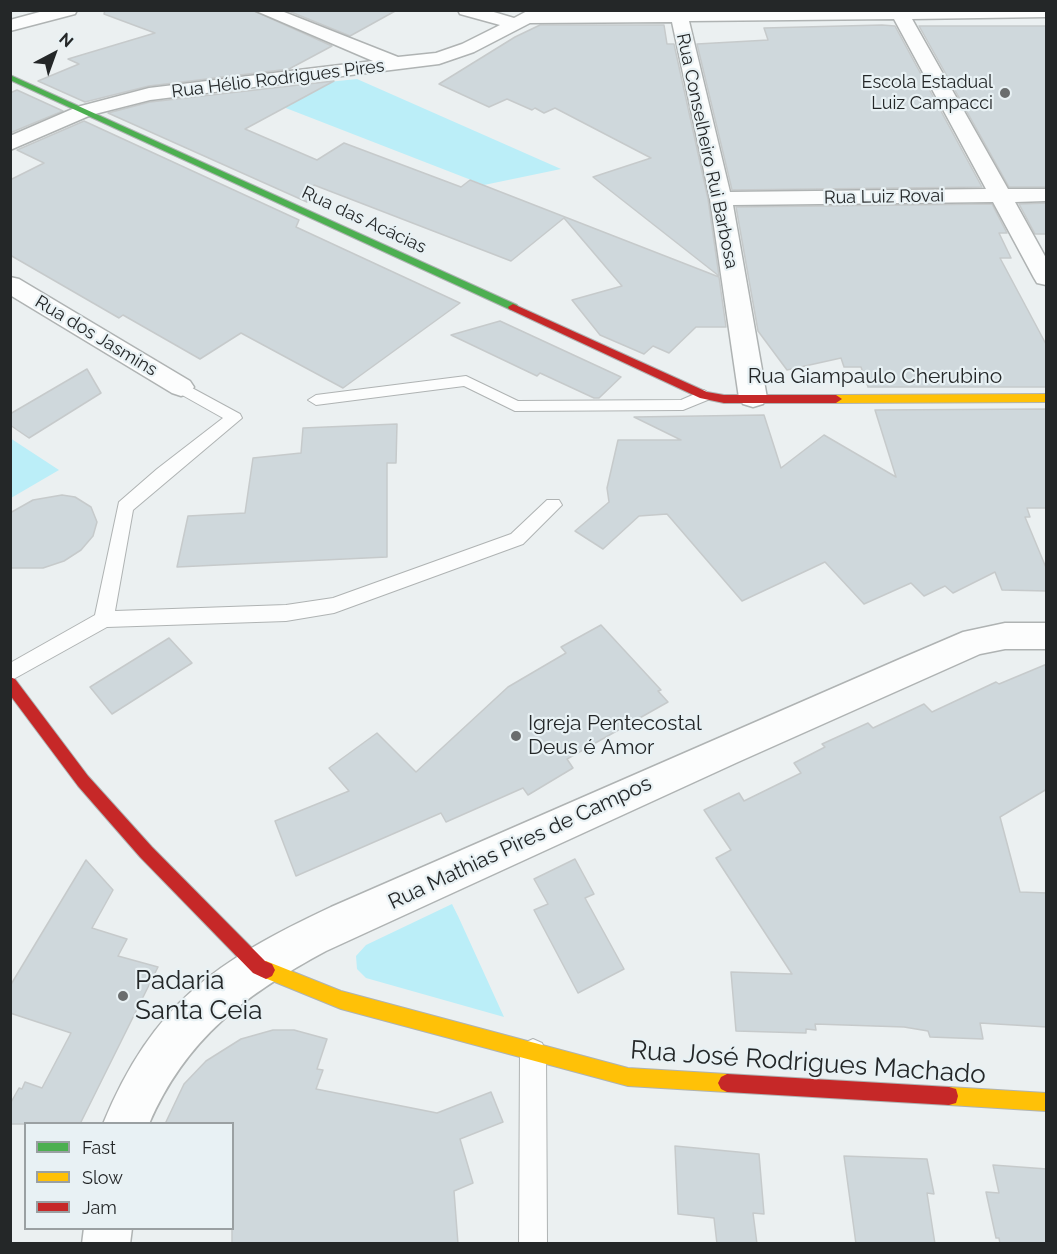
<!DOCTYPE html>
<meta charset="utf-8">
<style>
body{margin:0}
#map{position:relative;width:1057px;height:1254px;overflow:hidden;background:#ebf0f1;font-family:Raleway,sans-serif}
canvas{display:block}
.frame{position:absolute;inset:0;border:12px solid #242728;pointer-events:none}
.legend{position:absolute;left:24px;top:1122px;width:210px;height:108px;box-sizing:border-box;background:#e8f1f4;border:2px solid #9aa0a2;margin:0;padding:8px 10px;list-style:none;font-size:18px;color:#242728}
.legend li{display:flex;align-items:center;gap:12px;height:30px}
.legend b{width:30px;border:2px solid #9aa0a2}
.north{position:absolute;left:24px;top:24px;width:60px;height:60px;-webkit-text-stroke:4px #e8f1f4;paint-order:stroke;rotate:41deg;font-size:16px;font-weight:700;line-height:24px;text-align:center;color:#242728}
.north::after{content:'';display:block;margin:auto;width:21px;height:27px;background:#242728;clip-path:polygon(50% 0,100% 100%,50% 72%,0 100%)}
</style>
<div id="map">
<canvas width="1057" height="1254"></canvas>
<div class="frame"></div>
<ul class="legend">
<li><b style="height:8px;background:#4caf50"></b>Fast</li>
<li><b style="height:8px;background:#ffc107"></b>Slow</li>
<li><b style="height:8px;background:#c62828"></b>Jam</li>
</ul>
<div class="north">N</div>
</div>
<script>
const c = document.querySelector('canvas').getContext('2d');
c.lineJoin = 'round';
function fill(path, color) {
  c.fillStyle = color;
  c.fill(path, 'evenodd');
}
function strokePath(path, color, width, dash) {
  c.strokeStyle = color;
  c.lineWidth = width;
  c.lineCap = dash ? 'butt' : 'round';
  c.setLineDash(dash || []);
  c.stroke(path);
}
function write(font, color, halo, rows, align = 'center') {
  c.font = font + ' Raleway,sans-serif';
  c.lineWidth = 4.5;
  c.setLineDash([]);
  c.textBaseline = 'middle';
  c.strokeStyle = halo;
  c.fillStyle = color;
  for (const [text, x, y, turn = 0] of rows) {
    c.save();
    c.translate(x, y);
    c.rotate((+turn || 0) * Math.PI / 180);
    c.textAlign = isNaN(turn) ? turn : align;
    if (halo) c.strokeText(text, 0, 0);
    c.fillText(text, 0, 0);
    c.restore();
  }
}
const green = new Path2D(`
 M357,79L561,169L484,185L242,91Z
 M10,438L59,470L11,498H10Z
 M452,904L458,916L504,1017L366,978L357,969L356,956L366,945Z`);
const building = new Path2D(`
 M105,10H252L332,46L289,69L149,86L85,102L38,81L79,64L68,59L155,33L104,14Z
 M286,10H397L350,36Z
 M540,25H664L667,44H674L708,199L719,276L593,177L651,158L555,108L544,113L535,108L532,110L507,99L489,107L439,84L515,37Z
 M882,25L895,26L982,187L732,190L697,44L768,40L764,28Z
 M919,26H1047V187H1009Z
 M334,81L245,129L317,160L344,143L461,187L470,180L719,277L726,327H696L669,353L653,346L644,354L600,335L572,300L622,286L564,218L511,261L314,185L307,202L108,113L150,102Z
 M17,90L63,111L10,133V93Z
 M84,121L299,220L296,227L460,303L343,388L241,333L200,359L123,315L119,318L10,255V180L44,163L17,150Z
 M1047,203V234H1035L1019,204Z
 M992,204L1007,233H999L1011,258H1000L1047,346V387H868L861,367H844L841,358L787,370L758,331L736,207Z
 M500,321L621,377L599,398H594L540,373L537,376L451,335Z
 M87,369L101,393L29,438L10,425V414Z
 M1047,409V508H1027L1030,517H1025L1047,570V591L1002,590L995,572L953,593L945,586L924,596L911,583L864,604L825,562L742,601L667,514L639,516L603,549L575,531L609,502L607,488L618,440H681L634,417L764,415L781,468L824,435L896,477L875,410Z
 M397,424L396,463H387V557L177,567L188,516L245,513L253,458L301,453L303,428Z
 M62,495L75,497L91,507L97,522L93,536L81,550L64,561L43,568H10V513L33,500Z
 M601,625L661,690L658,691L668,702L567,759L573,768L528,795L523,788L446,822L441,813L296,876L275,821L349,791L329,768L377,733L416,772L508,687L566,653L561,647Z
 M169,638L192,663L112,714L90,687Z
 M1047,664V789L1000,817L1020,892L1047,893V1027L980,1023L983,1039L930,1037L928,1031L904,1027L815,1024L816,1030L806,1029V1033L736,1031L731,972L792,974L716,858L731,850L704,810L739,793L744,801L801,773L794,763L825,747L822,744L868,723L873,728L924,704L932,712L996,682L999,684Z
 M575,859L594,894L585,898L624,969L578,993L534,910L548,904L534,879Z
 M86,860L113,890L92,928L127,939L118,956L158,967L80,1124H10V1104L19,1088L22,1089L25,1082L42,1088L71,1033L10,1013V986Z
 M273,1030H294L327,1039L317,1069L323,1070L316,1089L437,1113L491,1092L503,1122L460,1139L473,1183L454,1191L458,1244H232V1124H165L184,1084L206,1061L241,1039Z
 M675,1146L759,1154L764,1214L753,1213L757,1244H717L714,1218L678,1214Z
 M844,1156L927,1159L934,1194L927,1193L935,1244H856Z
 M993,1165L1047,1169V1244H1000L999,1238H996L986,1192L999,1193Z`);
const lane = new Path2D(`
 M466,376L518,401L681,400L704,390L712,395L710,399L683,410L515,411L464,386L316,405L308,400L316,395Z
 M181,382L240,414L242,418L133,510L115,611L286,605L333,598L511,534L547,500H559L562,505L523,544L334,613L286,621L107,627L10,681V663L95,615L119,502L157,469L223,418L175,391L173,387Z
 M533,1039L542,1043L546,1052L547,1244H519L520,1052L524,1043Z`);
const street = new Path2D(`
 M47,10H77L75,14L10,31V20Z
 M254,10H279L398,57L436,53L462,44L500,25L460,14L458,10H487L514,18L529,10H1046V17L912,19L1008,189H1046V201L1015,202L1046,258V285L1037,283L1034,278L993,202L733,205L767,398L763,404L753,407L743,404L739,398L710,199L672,22L530,23L474,52L439,64L150,100L91,115L10,150V136L77,107L149,88L373,61ZM894,19L986,189L730,192L689,21Z
 M10,277L19,279L190,381L194,387L190,393L181,396L172,393L10,295Z
 M1005,623H1046V649H1005L980,654L738,762L326,951C246,994 186,1038 149,1124H103C153,1003 216,961 331,907L900,659L963,632Z
 M84,1228H132L130,1244H82Z`);
const fast = new Path2D(`
 M10,75L517,305L518,307L513,310L509,309L10,80Z`);
const slow = new Path2D(`
 M1046,394V402L836,403L830,399L836,395Z
 M266,961L341,991L628,1068L727,1074L733,1077L736,1083L733,1089L727,1092L628,1086L341,1009L260,976L257,970L260,964Z
 M949,1087L1046,1093V1111L949,1105L942,1103L940,1096L942,1089Z`);
const jam = new Path2D(`
 M513,304L707,392L724,395H836L842,399L836,403H724L700,398L509,309L508,307Z
 M10,677L15,679L88,776L152,847L265,961L272,964L275,970L272,976L266,979L253,973L140,857L78,786L10,695Z
 M727,1074L949,1087L956,1089L958,1096L956,1103L949,1105L727,1092L721,1089L718,1083L721,1077Z`);
const markers = [
 [1005,93,6,"#6a6d6e"],
 [516,736,6,"#6a6d6e"],
 [123,996,6,"#6a6d6e"]
];
const farStreetnames = [
 ["Rua Hélio Rodrigues Pires",278,79,-7],
 ["Rua Conselheiro Rui Barbosa",707,151,78],
 ["Rua Luiz Rovai",884,197,-1],
 ["Rua das Acácias",364,220,25],
 ["Rua dos Jasmins",96,336,31]
];
const farPoinames = [
 ["Escola Estadual",993,83],
 ["Luiz Campacci",993,104]
];
const streetNames = [
 ["Rua Giampaulo Cherubino",875,377],
 ["Rua Mathias Pires de Campos",520,843,-25]
];
const poiNames = [
 ["Igreja Pentecostal",528,724],
 ["Deus é Amor",528,748]
];
const nearPoinames = [
 ["Padaria",135,981],
 ["Santa Ceia",135,1011]
];
const nearStreetnames = [
 ["Rua José Rodrigues Machado",808,1063,4]
];
fill(green, '#bbeef8');
fill(building, '#cfd8dc');
strokePath(building, '#c6cacb', 1.5);
strokePath(lane, '#afb3b3', 2);
strokePath(street, '#afb3b3', 3);
strokePath(fast, '#afb3b3', 2);
strokePath(slow, '#afb3b3', 2);
strokePath(jam, '#afb3b3', 2);
fill(lane, '#fcfdfd');
fill(street, '#fcfdfd');
fill(fast, '#4caf50');
fill(slow, '#ffc107');
fill(jam, '#c62828');
for (const [x, y, r, color] of markers) {
  const dot = new Path2D();
  dot.arc(x, y, r, 0, 2 * Math.PI);
  c.fillStyle = color;
  c.fill(dot);
  strokePath(dot, '#e8f1f4', 2);
}
write('18px', '#242728', '#e8f1f4', farStreetnames);
write('18px', '#242728', '#e8f1f4', farPoinames, 'right');
write('21px', '#242728', '#e8f1f4', streetNames);
write('21px', '#242728', '#e8f1f4', poiNames, 'left');
write('26px', '#242728', '#e8f1f4', nearPoinames, 'left');
write('26px', '#242728', '#e8f1f4', nearStreetnames);
</script>
